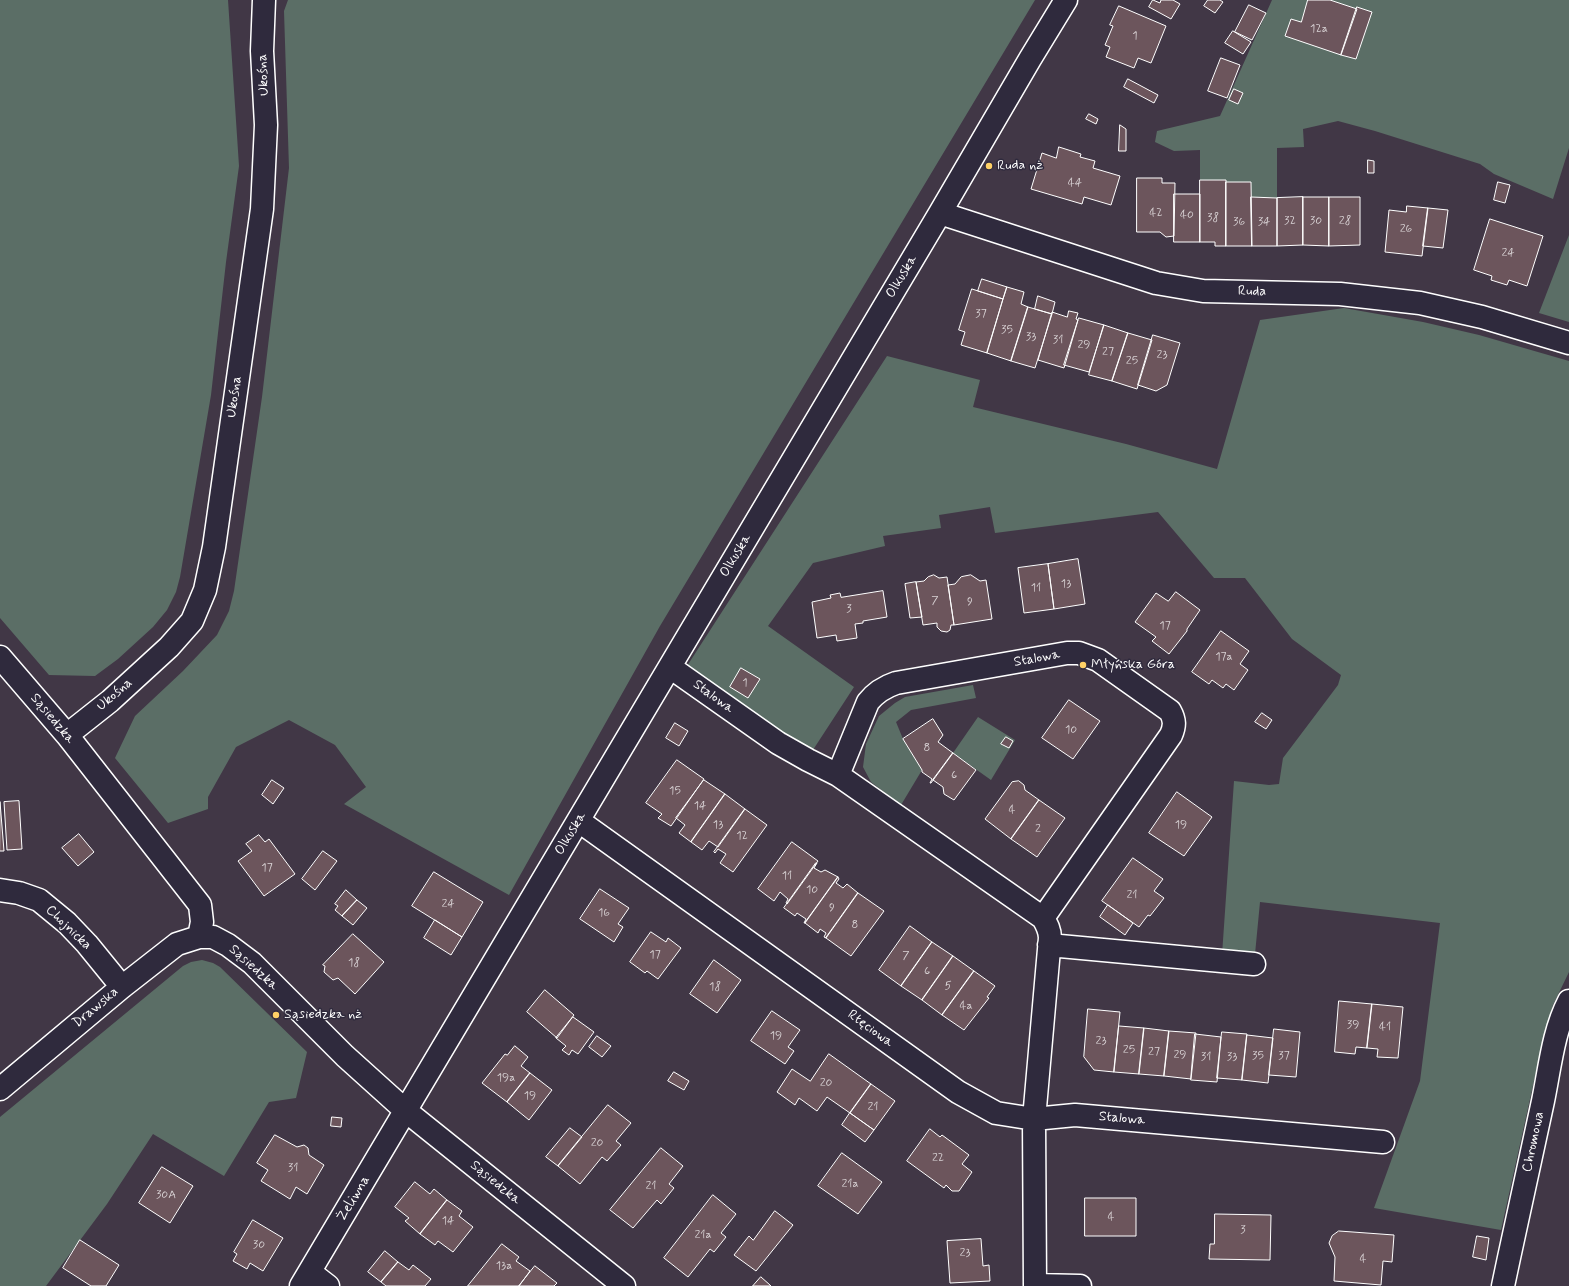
<!DOCTYPE html>
<meta charset="utf-8">
<style>
body{margin:0}
canvas{display:block;background:#413746}
</style>
<canvas width="1569" height="1286"></canvas>
<script>
const c = document.querySelector('canvas').getContext('2d');
c.lineJoin = 'round';
function fill(path, color) {
  c.fillStyle = color;
  c.fill(path, 'evenodd');
}
function strokePath(path, color, width, dash) {
  c.strokeStyle = color;
  c.lineWidth = width;
  c.lineCap = dash ? 'butt' : 'round';
  c.setLineDash(dash || []);
  c.stroke(path);
}
function write(font, color, halo, rows, align = 'center') {
  c.font = font + ' Mynerve,sans-serif';
  c.lineWidth = 3;
  c.setLineDash([]);
  c.textBaseline = 'middle';
  c.strokeStyle = halo;
  c.fillStyle = color;
  for (const [text, x, y, turn = 0] of rows) {
    c.save();
    c.translate(x, y);
    c.rotate((+turn || 0) * Math.PI / 180);
    c.textAlign = isNaN(turn) ? turn : align;
    if (halo) c.strokeText(text, 0, 0);
    c.fillText(text, 0, 0);
    c.restore();
  }
}
const green = new Path2D(`
 M0,0H228L239,166L226,262L211,395L180,577L176,592L167,610L153,627L118,659L95,676L49,675L0,618Z
 M288,0H1035L660,626L509,895L344,804L366,787L335,745L289,720L236,747L208,797V809L168,823L115,758L135,716L183,671L217,635L229,611L234,591L262,397L289,168L284,11Z
 M1272,0H1569V148L1553,199L1494,174L1480,164L1375,131L1338,121L1303,129L1304,147L1277,148V198L1251,197V182H1226V180H1200V150L1174,151L1155,142L1157,131L1220,116Z
 M1569,235V322L1539,313Z
 M1344,308L1423,322L1479,335L1569,361V972L1553,1005L1544,1036L1501,1230L1374,1208L1420,1081L1440,923L1260,902L1255,954L1222,955L1234,781L1269,785L1279,784L1283,758L1326,701L1338,685L1341,675L1292,639L1245,578H1214L1158,512L995,533L990,507L939,515L941,528L883,536L885,546L813,563L768,626L854,687L809,756L687,666L887,356L980,380L973,407L1126,444L1217,469L1260,320Z
 M973,685L976,698L911,710L896,722L903,739L922,770L901,805L871,782L863,767L866,744L879,716L895,703L905,697Z
 M978,717L1015,740L991,780L953,753Z
 M202,960L213,963L220,967L307,1052L296,1098L269,1102L224,1176L153,1134L107,1204L46,1286H0V1117L183,966L191,962Z`);
const building = new Path2D(`
 M1153,0L1160,3L1161,0H1173L1180,4L1171,19L1149,7Z
 M1208,0H1220L1223,2L1215,13L1204,6Z
 M1308,0H1330L1357,9L1341,55L1285,36L1291,19L1301,22Z
 M1249,5L1266,13L1252,40L1235,32Z
 M1119,6L1166,26L1151,63L1138,58L1134,68L1106,57L1110,47L1105,45L1113,26L1110,25Z
 M1357,7L1372,12L1356,59L1341,55Z
 M1233,31L1251,42L1243,54L1225,43Z
 M1221,58L1240,65L1227,98L1208,91Z
 M1128,79L1158,95L1154,103L1124,87Z
 M1234,89L1243,93L1238,104L1229,100Z
 M1089,114L1098,119L1096,124L1086,119Z
 M1120,125L1126,129V151H1119Z
 M1059,147L1081,154L1080,157L1095,161L1093,168L1120,176L1111,205L1084,197L1082,204L1031,189L1042,153L1056,158Z
 M1368,160L1374,161V173H1368Z
 M1137,178H1162V183H1175L1174,236L1166,237L1160,232H1137Z
 M1200,180H1226V246H1215V242H1200Z
 M1226,182H1251L1252,246H1226Z
 M1498,182L1510,185L1505,203L1494,200Z
 M1174,194H1200V242H1174Z
 M1251,197L1277,198V246H1252Z
 M1303,197V245L1277,246V198Z
 M1303,197H1329V246L1303,245Z
 M1329,197H1360V245L1329,246Z
 M1407,206L1428,208L1422,256L1385,252L1389,210L1406,212Z
 M1428,208L1448,210L1443,248L1423,246Z
 M1490,219L1543,236L1527,286L1509,280L1507,285L1491,280L1492,276L1474,270Z
 M982,279L1007,287L1003,299L978,291Z
 M1007,287L1024,292L1021,304L1028,307L1011,361L987,353Z
 M972,289L1003,299L987,353L961,345L965,332L959,330Z
 M1038,296L1055,302L1052,314L1035,309Z
 M1028,307L1052,314L1035,368L1011,361Z
 M1069,311L1078,313L1076,319L1078,320L1064,368L1038,360L1052,312L1067,317Z
 M1079,318L1104,325L1089,372L1064,365Z
 M1104,325L1128,333L1112,381L1089,375Z
 M1128,333L1152,340L1137,389L1112,381Z
 M1153,335L1180,343L1167,385L1156,391L1138,385Z
 M1078,559L1085,604L1054,609L1048,564Z
 M1048,564L1054,609L1024,613L1018,568Z
 M934,575L939,578L947,577L954,625H951L950,630L947,632L941,631L937,627V623L923,625L916,582L924,581L928,577Z
 M971,575L980,581L986,580L992,619L954,625L948,585L955,584L961,577Z
 M916,582L922,617L910,618L905,584Z
 M883,591L887,617L863,621V623L855,624L857,638L837,641L836,635L817,638L812,602L831,598L830,595L840,593L841,597Z
 M1176,592L1200,610L1187,629V631L1169,654L1152,641L1156,637L1135,622L1156,593L1168,601Z
 M1221,631L1249,651L1240,664L1248,670L1234,690L1226,684L1223,688L1212,680L1209,684L1192,672Z
 M741,668L760,679L748,698L730,687Z
 M1069,700L1100,721L1073,759L1042,738Z
 M1262,713L1272,720L1266,729L1255,722Z
 M933,719L943,735L938,742L953,753L931,783H930L932,779L922,772V770L903,739Z
 M675,723L688,731L679,746L666,738Z
 M1006,737L1013,741L1009,748L1001,744Z
 M953,753L976,770L954,800L944,794L943,787L933,780Z
 M677,760L704,779L671,826L658,818L662,814L646,803Z
 M272,780L284,788L273,804L262,795Z
 M704,780L725,794L691,842L679,833L685,825L676,818Z
 M1019,781L1024,785L1025,790L1039,800L1011,839L985,819L1012,782Z
 M1177,792L1212,817L1184,856L1149,833Z
 M725,794L745,809L718,847L709,841L702,850L691,842Z
 M1039,800L1065,818L1037,857L1011,839Z
 M19,801L22,849L7,850L4,802Z
 M0,802L4,851H0Z
 M745,809L767,825L733,872L720,863L726,854L718,849L715,853L714,852Z
 M79,834L94,852L78,866L62,848Z
 M259,835L265,842L269,839L295,874L264,896L238,861L252,851L246,844Z
 M792,842L818,861L787,904L786,903L788,899L780,892L774,901L758,889Z
 M323,851L337,861L315,890L302,879Z
 M1133,858L1163,879L1154,891L1164,898L1150,916L1148,915L1139,927L1102,901Z
 M816,863H817L814,868L821,872L825,870L838,877L805,923H804L806,919L797,913L795,916L784,908Z
 M434,872L483,902L462,937L412,906Z
 M838,877L839,879L836,883L843,888L847,884L858,893L826,938L824,937L826,933L820,929L818,933L805,923Z
 M600,889L629,908L618,924L623,927L614,942L580,919Z
 M346,890L357,900L342,916L335,910L338,906L335,904Z
 M858,893L884,911L851,956L826,938Z
 M357,900L367,908L353,925L342,916Z
 M1108,905L1133,923L1125,935L1100,917Z
 M435,920L462,937L451,955L424,938Z
 M910,926L932,942L901,986L879,970Z
 M651,932L666,942L668,938L681,948L658,979L647,971L645,973L630,962Z
 M353,934L384,962L355,994L338,978L333,980L324,972L325,966L323,965Z
 M932,942L953,956L922,1000L901,986Z
 M953,956L974,971L942,1015L922,1000Z
 M714,960L741,980L717,1013L690,994Z
 M974,971L995,986L987,997L989,998L964,1030L942,1015Z
 M545,990L574,1015L557,1038L527,1012Z
 M1339,1001L1372,1004L1367,1048L1356,1047L1355,1054L1335,1052Z
 M1372,1004L1403,1007L1398,1058L1377,1057L1378,1049L1367,1048Z
 M1088,1009L1120,1012L1114,1072L1094,1070L1084,1057Z
 M772,1011L800,1030L788,1047L794,1051L785,1064L751,1041Z
 M573,1017L594,1032L578,1054L572,1050L569,1055L562,1050L566,1046L556,1038Z
 M1119,1026L1144,1028L1139,1074L1114,1072Z
 M1144,1028L1169,1031L1164,1076L1139,1074Z
 M1274,1029L1300,1032L1296,1077L1269,1075Z
 M1169,1031L1196,1033L1191,1079L1164,1076Z
 M1222,1032L1247,1034L1242,1080L1217,1078Z
 M1195,1034L1221,1037L1217,1082L1191,1080Z
 M1247,1035L1273,1038L1268,1083L1242,1080Z
 M597,1036L611,1046L602,1057L589,1047Z
 M515,1046L528,1057L521,1066L530,1073L507,1102L482,1083L505,1054L507,1055Z
 M829,1054L871,1084L850,1113L827,1097L817,1111L799,1098L795,1105L777,1092L792,1069L810,1081Z
 M674,1072L689,1081L684,1090L668,1081Z
 M530,1073L552,1090L529,1120L507,1102Z
 M871,1084L895,1101L874,1130L850,1113Z
 M608,1105L631,1123L616,1141L621,1145L607,1161L602,1157L580,1184L558,1166Z
 M850,1113L874,1130L865,1142L842,1125Z
 M332,1117L342,1118L341,1127L331,1126Z
 M570,1128L582,1137L558,1166L546,1157Z
 M930,1129L940,1137L942,1135L969,1155L962,1164L972,1172L959,1191H952L946,1185L944,1188L907,1161Z
 M275,1135L297,1147L304,1145L308,1148L309,1155L324,1165L307,1194L296,1187L290,1199L261,1181L268,1170L257,1163Z
 M661,1148L683,1166L669,1184L674,1188L661,1204L657,1200L633,1228L610,1210Z
 M842,1153L882,1182L858,1214L818,1186Z
 M162,1167L193,1186L170,1223L139,1203Z
 M415,1182L430,1194L434,1189L447,1200L420,1234L405,1221L409,1218L395,1207Z
 M713,1195L736,1214L721,1233L726,1237L714,1252L710,1249L688,1277L664,1258Z
 M1085,1198H1136V1236H1085Z
 M447,1200L462,1211L459,1216L473,1227L453,1252L438,1241L435,1245L420,1234Z
 M775,1211L793,1225L756,1271L734,1255L749,1236L753,1240Z
 M1215,1214L1271,1215L1270,1260L1209,1259L1210,1244H1214Z
 M253,1220L283,1238L263,1271L250,1263L247,1269L233,1261L237,1254L234,1252Z
 M1339,1231L1394,1235L1392,1262L1383,1261L1381,1285L1334,1281L1335,1257L1329,1243L1332,1236Z
 M1477,1236L1489,1238L1486,1260L1473,1257Z
 M981,1239L983,1266L989,1265L990,1281L950,1283L947,1241Z
 M80,1240L119,1265L106,1286H91L63,1268Z
 M502,1244L519,1257L516,1261L530,1271L519,1286H468Z
 M385,1251L398,1262L381,1282L368,1272Z
 M398,1262L409,1270L413,1265L431,1279L425,1286H386L381,1282Z
 M535,1266L557,1283L554,1286H519Z
 M761,1277L770,1285L771,1286H753Z`);
const minor = new Path2D(`
 M940,213L1156,283L1203,291L1340,294L1420,303L1482,317L1569,343
 M0,657L67,735L200,905L202,922L199,937
 M670,667L778,743L808,760L838,775
 M67,735L110,701L169,647L192,621L205,590L214,547L262,209L266,125L262,51L264,0
 M579,821L958,1092L996,1113L1034,1119L1035,1286
 M0,890L19,893L39,900L67,923L87,944L122,987
 M1043,918L838,775L868,702C876,692 884,687 896,683L1067,653H1079L1098,660L1170,711C1175,720 1175,726 1171,735L1043,918C1047,925 1050,930 1050,938L1034,1119L1075,1115L1383,1142
 M1049,945L1254,964
 M0,1089L122,987L177,944L199,937H213L228,945L252,963L345,1056L406,1111L624,1286
 M310,1272L328,1286
 M1035,1285L1080,1286
 M301,1286L940,213L1030,59L1066,0
 M1503,1286C1516,1224 1530,1162 1543,1101C1550,1067 1553,1032 1569,1001`);
const markers = [
 [989,166,4,"#ffd166"],
 [1083,665,4,"#ffd166"],
 [276,1015,4,"#ffd166"]
];
const numberNames = [
 ["12a",1319,29],
 ["1",1135,36],
 ["44",1075,183],
 ["42",1156,213],
 ["40",1187,215],
 ["38",1213,218],
 ["32",1290,221],
 ["30",1316,221],
 ["28",1345,221],
 ["36",1239,222],
 ["34",1264,222],
 ["26",1406,229],
 ["24",1508,253],
 ["37",981,314],
 ["35",1007,330],
 ["33",1031,337],
 ["31",1058,340],
 ["29",1084,345],
 ["27",1108,352],
 ["23",1162,355],
 ["25",1132,361],
 ["13",1066,584],
 ["11",1036,588],
 ["7",935,601],
 ["9",970,602],
 ["3",849,609],
 ["17",1165,626],
 ["17a",1224,657],
 ["1",745,683],
 ["10",1071,730],
 ["8",927,748],
 ["6",954,775],
 ["15",675,791],
 ["14",700,806],
 ["4",1012,810],
 ["13",718,825],
 ["19",1181,825],
 ["2",1038,829],
 ["12",742,836],
 ["17",267,868],
 ["11",787,876],
 ["10",812,890],
 ["21",1132,895],
 ["24",448,904],
 ["9",832,908],
 ["16",604,913],
 ["8",855,925],
 ["17",655,955],
 ["7",906,956],
 ["18",354,963],
 ["6",927,971],
 ["5",948,986],
 ["18",715,987],
 ["4a",966,1006],
 ["39",1353,1025],
 ["41",1385,1027],
 ["19",776,1036],
 ["23",1101,1041],
 ["25",1129,1050],
 ["27",1154,1052],
 ["29",1180,1055],
 ["35",1258,1056],
 ["37",1284,1056],
 ["31",1206,1057],
 ["33",1232,1057],
 ["19a",506,1078],
 ["20",826,1083],
 ["19",530,1096],
 ["21",873,1107],
 ["20",597,1143],
 ["22",938,1158],
 ["31",293,1168],
 ["21a",850,1184],
 ["21",651,1186],
 ["30A",166,1195],
 ["4",1111,1217],
 ["14",448,1221],
 ["3",1243,1230],
 ["21a",703,1235],
 ["30",259,1245],
 ["23",965,1253],
 ["4",1363,1259],
 ["13a",504,1266]
];
const streetNames = [
 ["Ukośna",264,75,-93],
 ["Olkuska",902,277,-59],
 ["Ruda",1252,292,1],
 ["Ukośna",235,397,-82],
 ["Olkuska",736,556,-59],
 ["Stalowa",1037,659,-10],
 ["Ukośna",115,695,-41],
 ["Stalowa",713,697,36],
 ["Sąsiedzka",52,719,50],
 ["Olkuska",571,834,-59],
 ["Chojnicka",68,928,44],
 ["Sąsiedzka",253,968,42],
 ["Drawska",96,1008,-40],
 ["Rtęciowa",870,1029,36],
 ["Stalowa",1122,1119,5],
 ["Chromowa",1534,1142,-78],
 ["Sąsiedzka",495,1183,39],
 ["Żeliwna",354,1199,-59]
];
const poiNames = [
 ["Ruda nż",997,166],
 ["Młyńska Góra",1091,665],
 ["Sąsiedzka nż",284,1015]
];
fill(green, '#5b6e66');
fill(building, '#6c555c');
strokePath(building, '#fff', 1);
strokePath(minor, '#fff', 25);
strokePath(minor, '#2f2a3d', 22);
for (const [x, y, r, color] of markers) {
  const dot = new Path2D();
  dot.arc(x, y, r, 0, 2 * Math.PI);
  c.fillStyle = color;
  c.fill(dot);
  strokePath(dot, '#2f2a3d', 1.5);
}
write('12px', '#dad4d6', null, numberNames);
write('14px', '#fff', '#2f2a3d', streetNames);
write('14px', '#fff', '#2f2a3d', poiNames, 'left');
</script>
